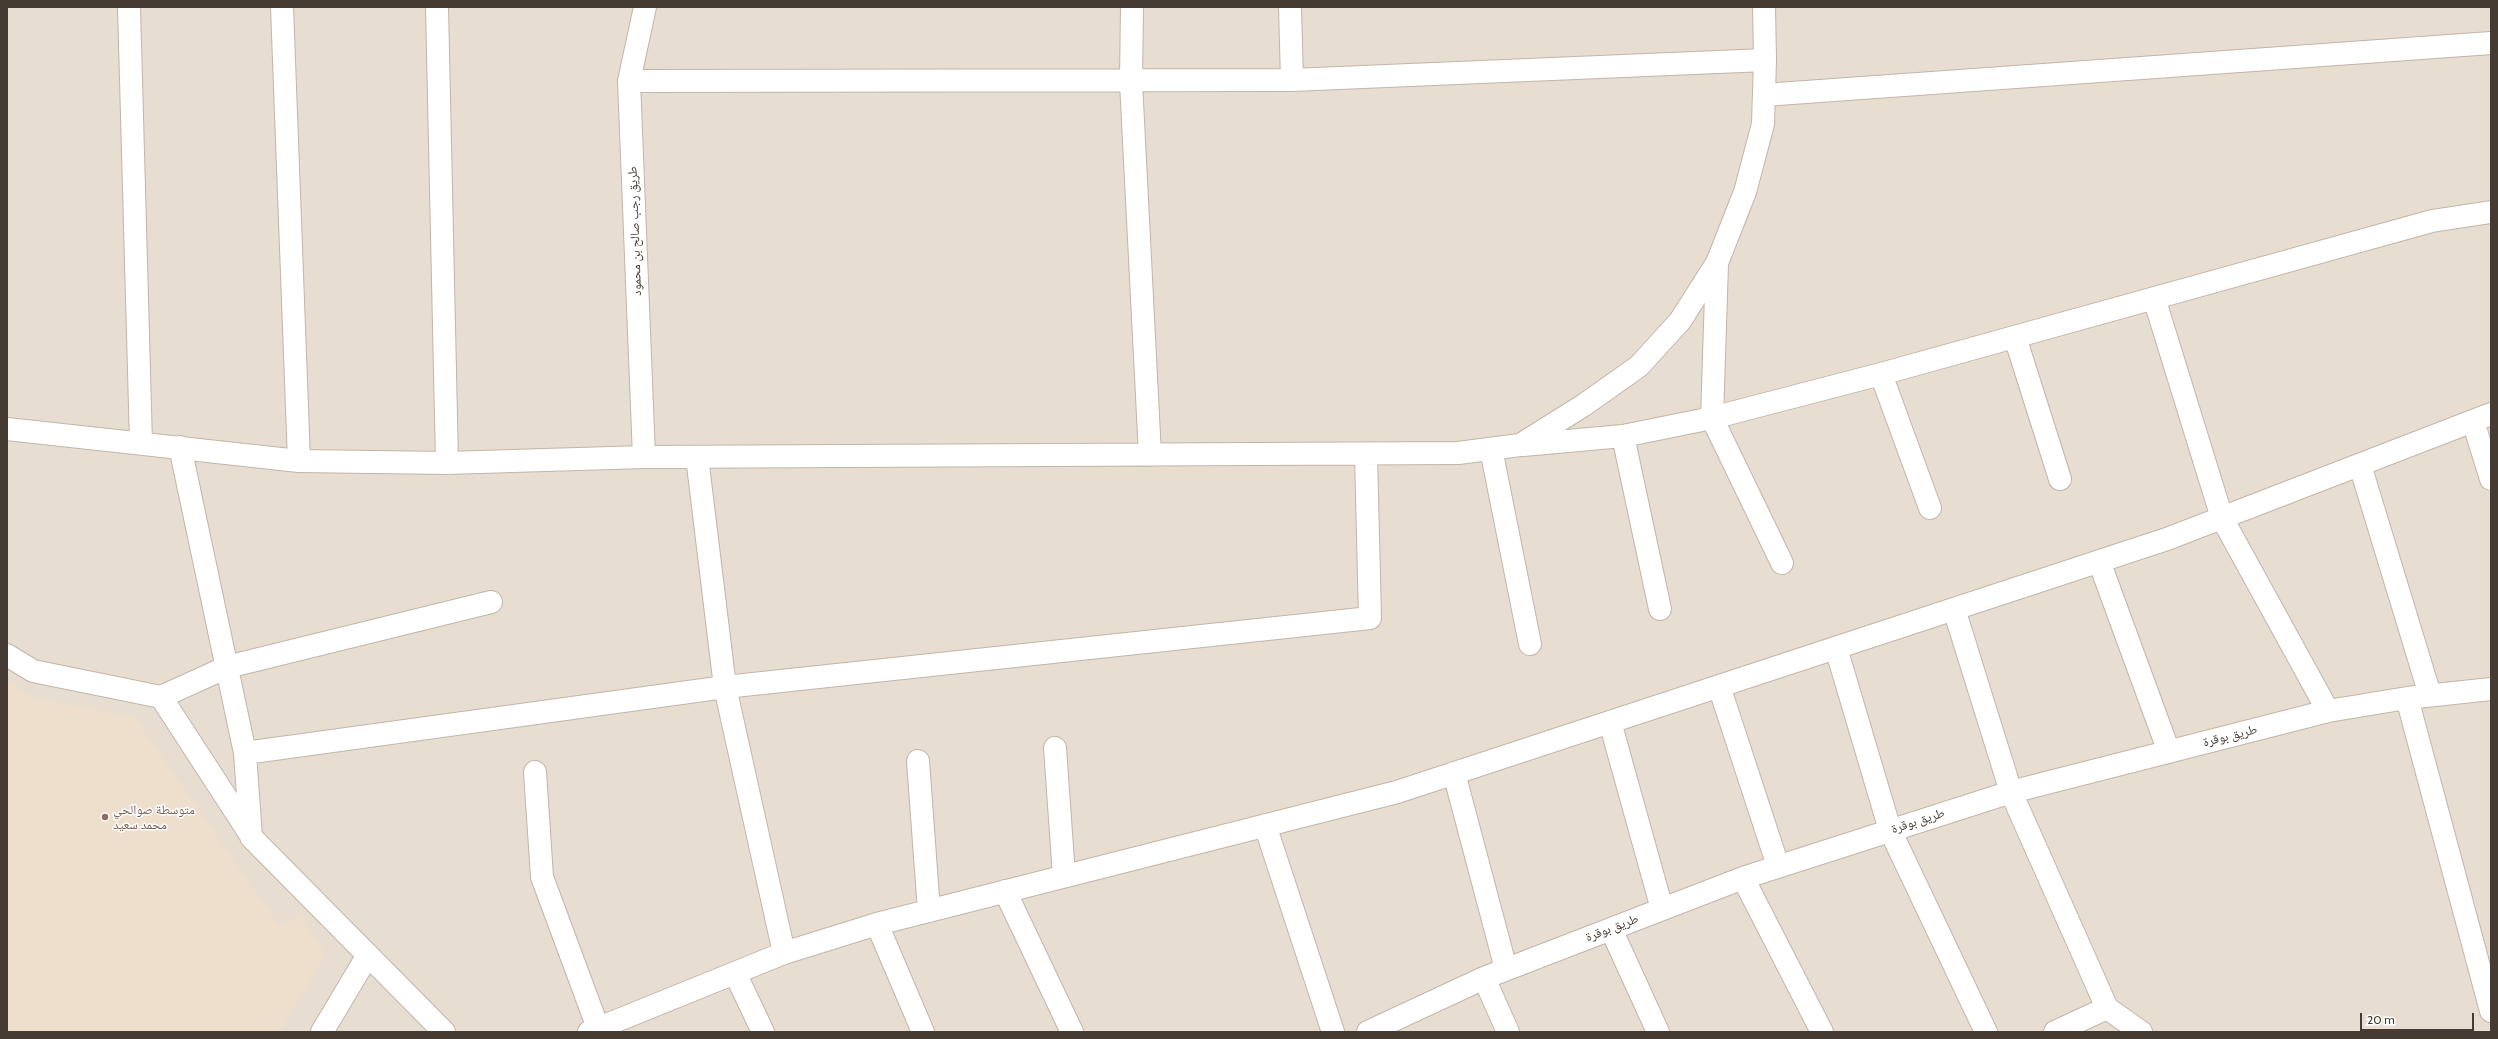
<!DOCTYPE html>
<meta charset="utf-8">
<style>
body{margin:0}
#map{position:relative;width:2498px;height:1039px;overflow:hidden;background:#f3ece4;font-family:Cabin,sans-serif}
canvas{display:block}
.frame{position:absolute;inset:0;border:8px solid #453b33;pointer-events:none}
.scale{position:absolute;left:2360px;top:1013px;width:114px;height:18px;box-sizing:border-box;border:2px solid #453b33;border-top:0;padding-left:5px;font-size:12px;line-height:14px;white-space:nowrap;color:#453b33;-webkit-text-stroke:3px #fff;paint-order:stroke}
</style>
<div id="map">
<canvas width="2498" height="1039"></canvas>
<div class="frame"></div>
<div class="scale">20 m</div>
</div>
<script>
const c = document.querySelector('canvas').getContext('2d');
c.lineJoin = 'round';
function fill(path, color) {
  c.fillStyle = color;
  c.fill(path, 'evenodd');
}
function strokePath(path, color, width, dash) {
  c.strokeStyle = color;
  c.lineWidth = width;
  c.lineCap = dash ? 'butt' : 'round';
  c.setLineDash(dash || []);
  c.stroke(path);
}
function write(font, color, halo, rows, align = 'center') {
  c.font = font + ' Cabin,"Noto Naskh Arabic",sans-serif';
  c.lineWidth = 3;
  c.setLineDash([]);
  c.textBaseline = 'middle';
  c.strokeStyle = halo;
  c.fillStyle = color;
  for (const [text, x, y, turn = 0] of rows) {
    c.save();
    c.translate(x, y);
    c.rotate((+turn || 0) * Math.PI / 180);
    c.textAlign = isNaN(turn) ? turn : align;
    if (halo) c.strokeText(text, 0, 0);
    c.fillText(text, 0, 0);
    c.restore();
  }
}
const residential = new Path2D(`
 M7,7H2491V1032H7Z`);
const education = new Path2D(`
 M7,681L34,698L135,718L280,927L301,916L326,955L280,1032H7Z`);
const street = new Path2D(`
 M129,7L141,443
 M282,7L299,461
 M437,7L447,463
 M1132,7L1131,82L1150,455
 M1290,7L1292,80
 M629,81L1292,80L1765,60
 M1764,95L2491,43
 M1717,264L1712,418L1782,563
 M2154,298L2222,518L2328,711
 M2015,337L2060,479
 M1881,374L1930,508
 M2473,421L2491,479
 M7,429L299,461L447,463L644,457L1458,453L1520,445L1584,405L1639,366L1680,321L1717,263L1745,192L1763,124L1765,60L1764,7
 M1623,436L1660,609
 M1523,445L1623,436L1712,418L1881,374L2432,221L2491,212
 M180,447L245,753L251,837L444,1032
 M1491,449L1530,644
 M644,457L629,81L645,7
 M697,457L725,687L784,953
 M2360,465L2430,695
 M2099,561L2169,752
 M1954,609L2011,792L2107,1008L2141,1032
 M1836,648L1890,830L1986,1032
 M7,655L33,671L161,697L250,834
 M1719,686L1778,866
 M161,697L227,667L491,602
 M2407,698L2491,1011
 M1610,722L1662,909
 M1055,748L1064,876
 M245,753L725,687L1370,618L1366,454
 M918,761L929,911
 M535,772L542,877L598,1028
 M1454,773L1506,969
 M1265,825L1333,1032
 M1743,878L1822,1032
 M1005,891L1072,1032
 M877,924L923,1032
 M1611,929L1658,1032
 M735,973L763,1032
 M1484,978L1508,1032
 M322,1032L368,955
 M589,1032L784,953L877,924L1397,792L2167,539L2491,414
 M1368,1032L1484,978L1743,878L2011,792L2328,711L2407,698L2491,689
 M2055,1032L2107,1008`);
const markers = [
 [105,817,4,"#8d6e63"]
];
const streetNames = [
 ["طريق رجب صالح بن محمود",635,231,-92],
 ["طريق بوقرة",2230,736,-14],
 ["طريق بوقرة",1918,821,-18],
 ["طريق بوقرة",1612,928,-21]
];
const educationNames = [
 ["متوسطة صوالحي",113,810],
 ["محمد سعيد",113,825]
];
fill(residential, '#e7ddd1');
fill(education, '#eddfcc');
strokePath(street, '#c2b5a9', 24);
strokePath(street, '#fff', 22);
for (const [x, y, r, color] of markers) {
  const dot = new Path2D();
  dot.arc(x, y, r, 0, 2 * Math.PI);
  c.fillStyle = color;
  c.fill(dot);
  strokePath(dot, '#fff', 1.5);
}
write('13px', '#453b33', '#fff', streetNames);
write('13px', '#785e54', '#fff', educationNames, 'left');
</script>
